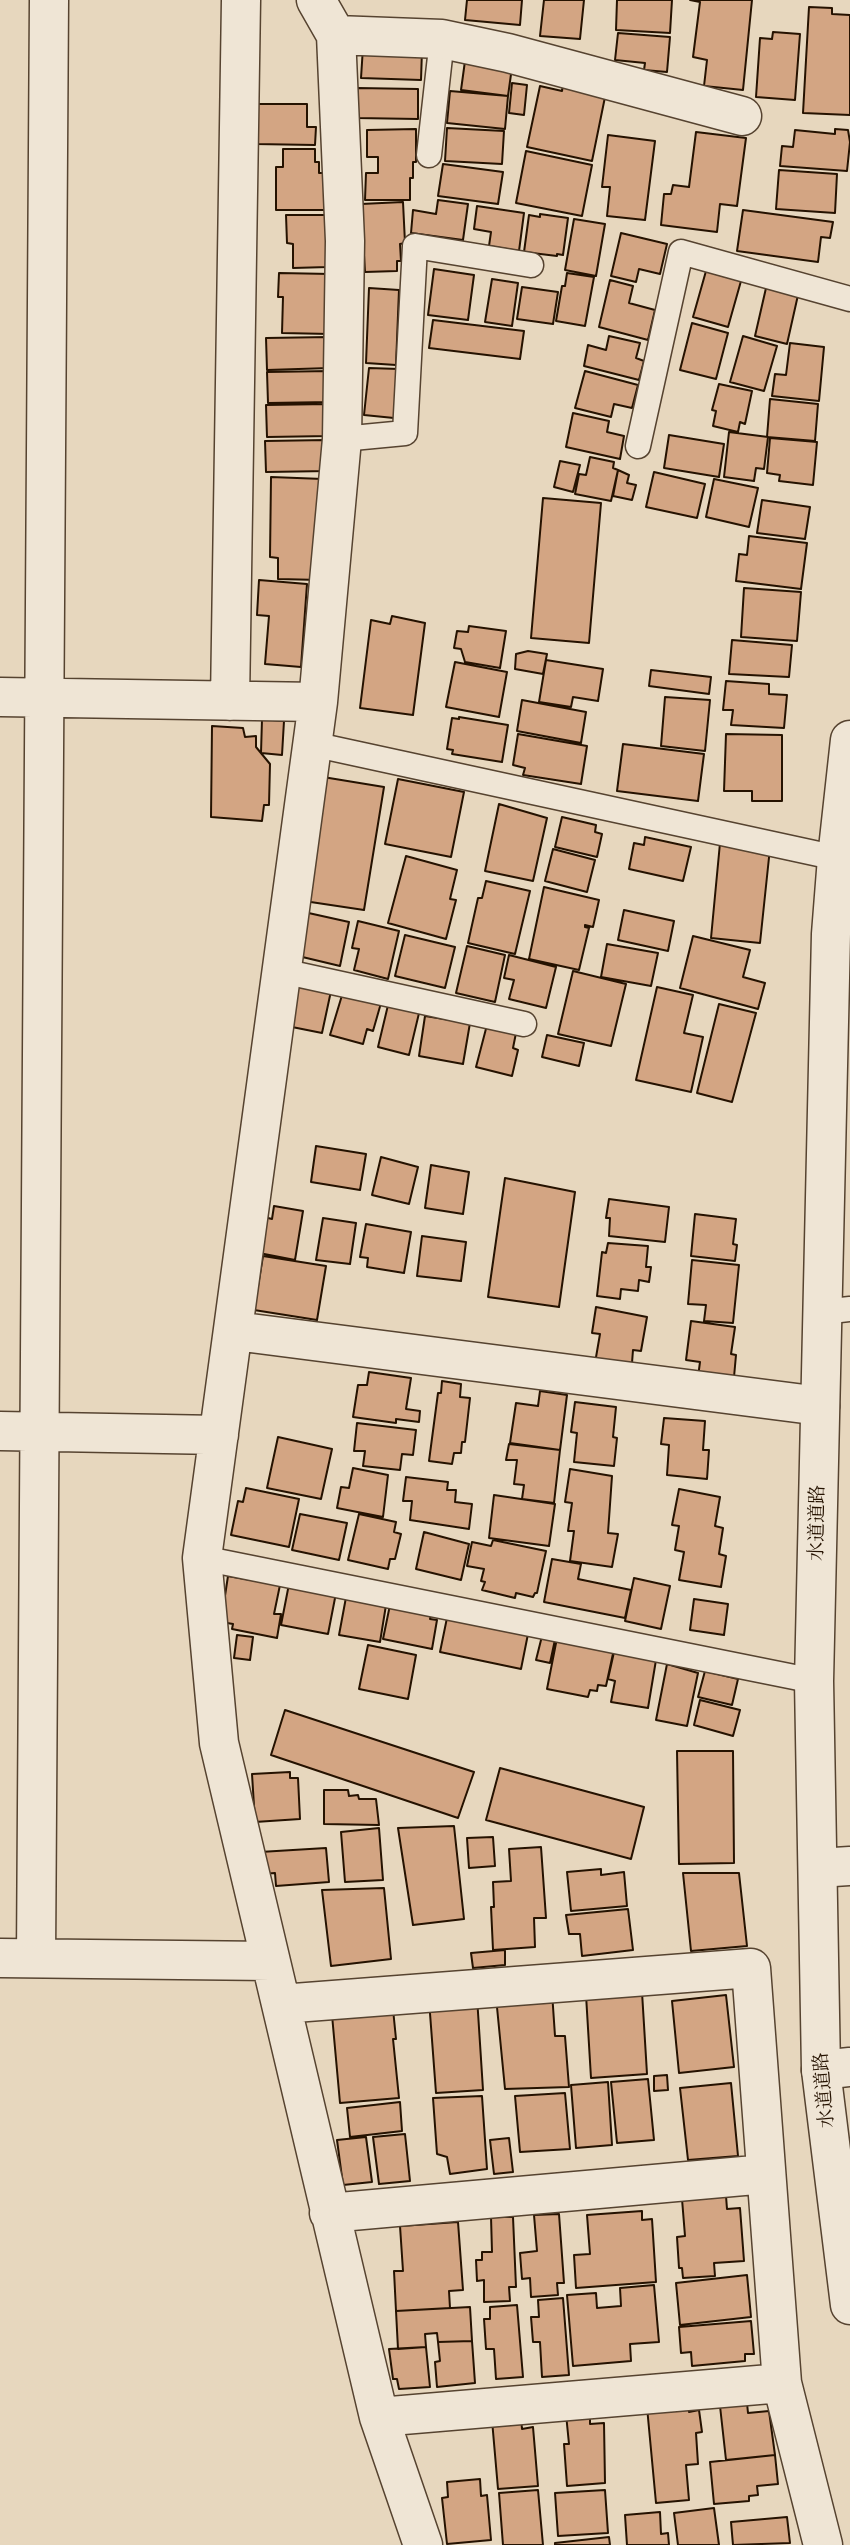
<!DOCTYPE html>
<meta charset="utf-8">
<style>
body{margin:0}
canvas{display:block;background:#e7d7be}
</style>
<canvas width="850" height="2545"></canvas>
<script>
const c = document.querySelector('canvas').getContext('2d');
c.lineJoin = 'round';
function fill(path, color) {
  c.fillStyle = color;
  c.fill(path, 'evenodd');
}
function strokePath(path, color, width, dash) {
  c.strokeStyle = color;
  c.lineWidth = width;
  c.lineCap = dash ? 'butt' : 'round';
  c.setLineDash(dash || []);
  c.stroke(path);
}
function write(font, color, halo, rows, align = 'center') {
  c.font = font + ' "IM FELL Great Primer","Noto Serif JP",serif';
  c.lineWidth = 7;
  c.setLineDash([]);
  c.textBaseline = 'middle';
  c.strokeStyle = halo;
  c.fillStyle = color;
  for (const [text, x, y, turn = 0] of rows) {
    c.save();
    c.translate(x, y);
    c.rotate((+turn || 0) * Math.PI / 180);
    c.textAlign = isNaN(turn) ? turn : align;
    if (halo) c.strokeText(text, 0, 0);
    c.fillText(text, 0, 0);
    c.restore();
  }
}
const building = new Path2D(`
 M467,0H522L520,25L465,20Z
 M544,0H584L580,39L540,36Z
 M617,0H672L670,33L616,30Z
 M690,0H752L743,90L704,86L707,60L693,57L700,2Z
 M809,7L832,8V14L850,15V115L803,113Z
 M773,32L800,34L795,100L756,97L760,38L772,39Z
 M618,33L670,37L667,72L644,70L645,63L615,60Z
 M363,47L422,50L421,80L361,78Z
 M465,61L512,67L508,96L461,90Z
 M512,83L527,85L524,115L509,113Z
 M563,85L605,97L592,161L527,147L540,86L562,91Z
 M357,88L418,89V119L356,118Z
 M450,91L508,96L505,129L447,123Z
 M256,104H307V127H316L315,145L255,144Z
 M447,128L504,131L502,164L445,161Z
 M416,129V162H413V178H410V200H365L366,173H378V157H367V130Z
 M835,129L848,130L850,142L847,171L780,166L782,146L793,147L795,130L835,134Z
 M696,132L746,138L737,206L720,204L717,232L661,225L664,194H671L673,185L689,187Z
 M608,135L655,141L645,220L607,216L610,187H602Z
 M283,149H315V162H319V173H327L330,210H276V167H283Z
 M526,151L592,165L582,216L516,203Z
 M443,164L503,172L498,204L438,196Z
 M779,170L837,174L835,213L776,209Z
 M438,200L468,204L463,240L411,233L413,210L436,214Z
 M403,202L405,243L400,244L401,261H397V271L365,272L361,204Z
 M477,206L524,213L519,251L489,246L491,232L474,229Z
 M743,210L833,222L830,238L821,237L818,262L737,251Z
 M540,214L568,218L563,255L557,254V256L524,252L529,215L540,217Z
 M286,215H327L328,267L293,268V244L287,243Z
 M574,219L605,224L596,276L565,270Z
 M621,233L667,244L660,274L639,269L636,282L611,276Z
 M434,269L474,275L468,320L428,315Z
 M706,271L741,281L728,327L693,317Z
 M279,273L331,274L330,334L282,333L283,297H278Z
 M567,273L594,277L585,326L556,321L562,286H565Z
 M492,279L518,283L512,326L485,322Z
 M610,280L633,286L629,303L655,310L648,340L599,327Z
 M522,287L558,292L553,324L517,319Z
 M369,288L399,290L396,365L366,363Z
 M766,288L798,295L787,344L755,336Z
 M433,320L524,331L520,359L429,348Z
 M692,323L728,333L716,379L680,370Z
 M609,336L640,343L636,358L644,361L639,380L584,366L588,345L606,350Z
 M743,336L777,346L764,391L730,382Z
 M330,337V368L267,370L266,338Z
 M790,343L824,347L819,401L772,396L775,374L786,375Z
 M369,368L399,369L394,418L364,415Z
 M330,371L331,402L268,403L267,372Z
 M585,371L638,385L632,408L614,404L611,417L575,408Z
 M719,384L752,391L745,424L740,422L738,432L713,426L716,411L712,410Z
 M770,399L818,404L815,441L767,437Z
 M328,404L329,436L267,437L266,405Z
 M573,413L609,421L607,432L624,436L620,459L566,447Z
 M729,432L768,437L764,469L756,468L754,481L724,477Z
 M669,435L724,444L719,477L664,468Z
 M770,438L817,442L813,485L779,481L780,475L767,473Z
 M327,440L328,471L266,472L265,441Z
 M590,457L614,462L613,468L618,470L611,501L575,494L579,474L586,475Z
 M560,461L580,465L573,492L554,487Z
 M618,470L629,475L627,483L636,485L632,500L613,496Z
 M654,472L705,484L697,518L646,507Z
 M271,477L323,479L320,580L278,579V558L270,557Z
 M714,479L758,488L749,527L706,517Z
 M543,498L601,503L589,643L531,638Z
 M762,500L810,507L805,539L757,533Z
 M749,536L807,543L801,589L736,581L739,554L747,555Z
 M259,580L307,584L301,667L265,664L269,616L257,615Z
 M744,588L801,592L797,641L741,637Z
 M392,616L425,623L413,715L360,708L371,620L390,624Z
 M469,626L506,631L500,668L465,662L461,649L454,648L457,631L468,632Z
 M732,640L792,645L789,677L729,674Z
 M528,651L547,654L543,674L515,669L516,654Z
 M546,660L603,669L598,701L573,697L571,707L539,702Z
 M455,662L507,672L499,717L446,707Z
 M651,670L711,677L709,694L649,686Z
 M726,681L769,684V694L787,695L784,728L731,725L733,710H723Z
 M665,697L710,700L705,751L661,746Z
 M522,700L586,712L581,743L517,731Z
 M459,717L508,725L502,762L452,754L453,750L447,749L452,718L459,719Z
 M262,719L284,721L282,755L261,753Z
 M212,726L243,728L245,737L256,736V747L270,764L269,805H264L262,821L211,817Z
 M518,734L587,746L581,784L523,775L525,768L513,765Z
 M726,734L782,735V801H752V791H724Z
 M623,744L704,754L698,801L617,791Z
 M323,777L384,787L364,910L304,901Z
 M398,779L464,792L451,857L385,844Z
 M499,804L547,818L533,881L485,871Z
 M562,817L596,825L595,832L602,834L597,857L555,847Z
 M645,837L691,847L683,881L629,869L634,843L644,845Z
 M720,843L770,848L760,943L711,938Z
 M553,849L595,860L587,892L545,881Z
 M406,856L457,870L450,899L456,900L446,939L388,923Z
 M486,881L530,891L515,954L468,943L478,898H482Z
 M544,887L599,900L593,927L585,925V927L589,928L579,970L529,959Z
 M624,910L674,921L668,951L618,940Z
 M304,912L349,922L340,966L294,955Z
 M358,921L399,931L388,979L354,970L359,949L352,948Z
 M405,935L455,947L445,988L395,976Z
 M693,936L750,950L743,977L765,983L758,1009L680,988Z
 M607,944L658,953L651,986L601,977Z
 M467,946L505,955L495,1002L456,993Z
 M509,955L556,967L546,1008L509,999L514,980L504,978Z
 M573,971L626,984L611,1046L558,1034Z
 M291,982L331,991L322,1033L282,1025Z
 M657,987L693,995L684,1033L703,1037L691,1092L636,1080Z
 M343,992L381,1003L373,1031L367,1029L363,1044L330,1035Z
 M389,1001L420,1009L409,1055L378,1047Z
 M719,1004L756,1013L732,1102L697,1093Z
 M425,1016L470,1023L463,1064L419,1056Z
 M488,1021L517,1028L513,1048L518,1050L512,1076L476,1067Z
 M547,1035L584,1043L579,1066L542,1057Z
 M316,1146L366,1154L360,1190L311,1182Z
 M381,1157L418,1167L409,1204L372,1195Z
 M431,1165L469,1172L463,1214L425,1208Z
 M505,1178L575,1192L559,1307L488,1297Z
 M609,1199L669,1207L665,1242L609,1236L610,1218H606Z
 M274,1206L303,1211L295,1260L259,1253L264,1217L272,1219Z
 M695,1214L736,1219L733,1244L737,1245L735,1261L691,1256Z
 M323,1218L356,1223L350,1264L316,1260Z
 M366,1224L411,1232L404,1273L367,1267L368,1258L360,1257Z
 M422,1236L466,1242L461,1281L417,1276Z
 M608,1243L648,1246L646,1267H651L649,1282L639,1280L638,1291L621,1289L620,1299L597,1296L602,1252L606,1253Z
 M263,1256L326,1266L317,1320L254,1310Z
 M692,1260L739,1265L733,1323L704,1321L706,1305L688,1304Z
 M596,1307L647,1317L641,1351L633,1350L632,1363H595L600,1334L592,1333Z
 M691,1321L735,1327L731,1354L736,1355L734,1377H698L700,1362L686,1360Z
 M369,1372L411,1378L406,1409L420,1411L419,1422L396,1419V1423L353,1417L358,1385H367Z
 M442,1381L461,1384L460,1397L470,1398L465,1442H462L461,1453H454L452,1464L429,1461L438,1393H441Z
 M540,1391L567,1395L560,1450L510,1443L516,1403L538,1406Z
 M575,1402L616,1407L613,1437L617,1438L614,1466L574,1462L577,1433L571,1432Z
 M664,1418L705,1421L703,1450H709L707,1479L667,1475L669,1445L661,1444Z
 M357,1423L416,1430L413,1455L402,1454L400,1470L363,1466L365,1451H354Z
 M278,1437L332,1449L321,1499L267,1488Z
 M509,1444L560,1450L554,1503L522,1499L524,1485L514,1484L517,1460H506Z
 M353,1468L388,1475L383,1517L337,1508L341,1487L349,1488Z
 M570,1469L612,1476L608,1533L618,1534L612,1567L570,1561L574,1531H568L572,1503L565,1502Z
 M406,1477L448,1482L447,1490H456L455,1502L472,1504L469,1529L410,1520L412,1501H403Z
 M246,1488L299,1499L289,1547L231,1535L238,1501L243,1502Z
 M679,1489L720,1497L715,1526L723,1528L719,1554L726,1556L721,1587L679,1580L684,1552L675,1550L679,1526L672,1525Z
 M494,1495L555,1504L549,1546L489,1538Z
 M300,1514L347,1523L339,1560L292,1550Z
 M359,1514L396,1522L394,1532L401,1534L395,1559H390L388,1569L348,1560Z
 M424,1532L469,1544L461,1580L416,1569Z
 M493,1540L546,1551L537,1593H535L533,1597L516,1593L515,1598L482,1590L485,1582L481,1581L484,1569L467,1566L472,1542L491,1546Z
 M552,1559L581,1564L578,1579L631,1590L625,1618L544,1602Z
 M228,1576L280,1585L274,1614H281L277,1638L232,1629L233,1624L221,1622Z
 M634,1578L670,1586L661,1629L625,1621Z
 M289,1584L336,1593L328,1634L281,1625Z
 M347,1592L387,1599L380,1642L339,1635Z
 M694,1599L728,1604L724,1635L690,1630Z
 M391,1600L433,1608L430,1619L437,1620L432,1649L383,1639Z
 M448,1613L529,1629L521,1669L440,1652Z
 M543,1632L556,1635L550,1663L536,1660Z
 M237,1635L253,1637L250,1660L234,1658Z
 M557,1638L614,1649L606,1686L598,1685L597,1691L590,1690L588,1697L547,1689Z
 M368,1645L416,1655L408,1699L359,1689Z
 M614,1652L656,1660L648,1708L611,1702L615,1681L608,1679Z
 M667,1664L698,1673L687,1726L656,1720Z
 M705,1671L738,1679L732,1705L698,1697Z
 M700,1700L740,1710L733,1736L694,1725Z
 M285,1710L474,1772L458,1818L271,1755Z
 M677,1751H733L734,1863L679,1864Z
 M500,1768L644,1807L631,1859L486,1820Z
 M290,1772V1778H298L300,1819L255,1822L252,1774Z
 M324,1790H348L349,1796L358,1795L359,1799H376L379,1825L324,1824Z
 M454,1826L464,1919L413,1925L398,1828Z
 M379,1828L383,1880L345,1882L341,1832Z
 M493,1837L495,1866L469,1868L467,1838Z
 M541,1847L546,1918H534L535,1947L493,1950L491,1907H494L493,1882L511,1881L509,1849Z
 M326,1848L329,1882L276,1886L275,1873L262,1874L260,1852Z
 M601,1869V1875L624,1872L627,1906L571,1911L567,1872Z
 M683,1873H739L747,1946L691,1951Z
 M384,1888L391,1959L331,1966L322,1890Z
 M628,1909L633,1950L582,1956L580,1934H569L566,1915Z
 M505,1950V1965L473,1968L471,1953Z
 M552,1992L555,2036H565L569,2087L505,2089L496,1997Z
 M642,1992L647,2074L591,2078L586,1995Z
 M726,1995L734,2067L679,2073L672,2001Z
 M477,1997L483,2090L436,2093L429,2000Z
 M393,2009L396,2039H393L399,2098L340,2103L332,2015Z
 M667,2075L668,2090L654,2091V2076Z
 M648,2079L654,2140L617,2143L611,2082Z
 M608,2082L612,2145L576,2148L571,2085Z
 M731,2083L738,2156L688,2160L680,2088Z
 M565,2093L570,2149L520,2152L515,2096Z
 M482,2096L487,2169L450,2174L447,2157L437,2154L433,2098Z
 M400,2102L402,2131L350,2137L347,2108Z
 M405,2134L410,2181L379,2184L373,2137Z
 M366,2137L372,2182L343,2185L337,2140Z
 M509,2138L513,2172L494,2174L490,2140Z
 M726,2196L727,2209L740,2208L744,2261L714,2263L715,2276L683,2278L682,2268H679L677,2237L685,2236L682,2199Z
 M642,2211V2220L652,2219L656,2282L576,2288L574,2255L590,2254L587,2215Z
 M559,2214L564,2283H557L558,2295L531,2297L530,2278L522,2279L520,2253L537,2251L534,2215Z
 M491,2217H513L516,2287H509L510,2301L484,2302V2280L477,2281L476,2260H482V2252H492Z
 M458,2222L463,2290L449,2291L450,2308L396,2311L394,2271H403L400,2226Z
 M747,2275L751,2317L680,2325L676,2283Z
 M654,2285L659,2342L630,2344L631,2361L573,2366L567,2295L596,2293L597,2308L621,2306L620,2288Z
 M563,2298L569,2375L542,2377L540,2342H533L531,2317H539L538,2300Z
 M517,2305L523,2377L496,2379L494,2349H486L484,2319H490V2307Z
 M470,2307L472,2341L438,2342L437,2333L425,2334L426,2347L398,2349L396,2311Z
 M751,2321L754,2354H745V2361L692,2366L691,2352L681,2353L679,2327Z
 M472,2341L475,2383L437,2387L435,2362L440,2361L438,2342Z
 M426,2347L430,2387L399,2389L397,2379H393L389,2349Z
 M689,2403V2412L699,2410L702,2432L696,2433L698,2464L686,2465L689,2500L656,2503L647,2407Z
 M747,2403L748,2413L769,2411L775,2455L726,2460L720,2406Z
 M566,2414H590V2424L604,2423L605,2483L567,2486L564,2444H569Z
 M521,2418L522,2429L533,2427L538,2486L498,2489L492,2420Z
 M775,2455L778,2484L757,2486L758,2495L749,2496V2501L714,2504L710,2462Z
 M480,2479L481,2496L487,2495L491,2540L447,2544L442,2498L448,2497L447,2482Z
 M538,2490L543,2545H503L499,2493Z
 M605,2490L608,2533L558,2536L555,2493Z
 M714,2508L719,2545H678L674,2513Z
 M660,2512L661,2534L668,2533L669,2545H627L625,2515Z
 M787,2517L790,2543L733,2545L731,2522Z
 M609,2537L610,2545H555V2543Z`);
const service = new Path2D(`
 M429,155L442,39
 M342,439L405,433L415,246L531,265
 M638,446L681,252L850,299
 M312,744L837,858
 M282,971L524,1024
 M822,1312L850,1309
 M202,1558L814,1681`);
const minor = new Path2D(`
 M316,0L336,35L345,241L342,439L318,702L202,1558L219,1743L379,2417L423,2545
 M336,35L442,39L508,53L742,116
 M0,697L318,702
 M230,701L241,0
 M235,1331L820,1406
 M0,1431L219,1435
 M818,1868L850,1866
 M0,1958L270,1961
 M36,1958L49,0
 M281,2004L751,1968L782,2383L823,2545
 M821,2070L850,2067
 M329,2213L766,2174
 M379,2417L782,2383`);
const tertiary = new Path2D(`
 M850,740L837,858L831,934L814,1681L821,2070L850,2305`);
const streetNames = [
 ["水道道路",818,1523,-89],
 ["水道道路",825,2090,-95]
];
fill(building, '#d3a583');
strokePath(building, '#251200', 2);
strokePath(service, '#564330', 27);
strokePath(minor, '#564330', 41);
strokePath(tertiary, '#564330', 41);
strokePath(service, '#efe5d5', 24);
strokePath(minor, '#efe5d5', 38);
strokePath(tertiary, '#efe5d5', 38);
write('19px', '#251200', '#efe5d5', streetNames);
</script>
